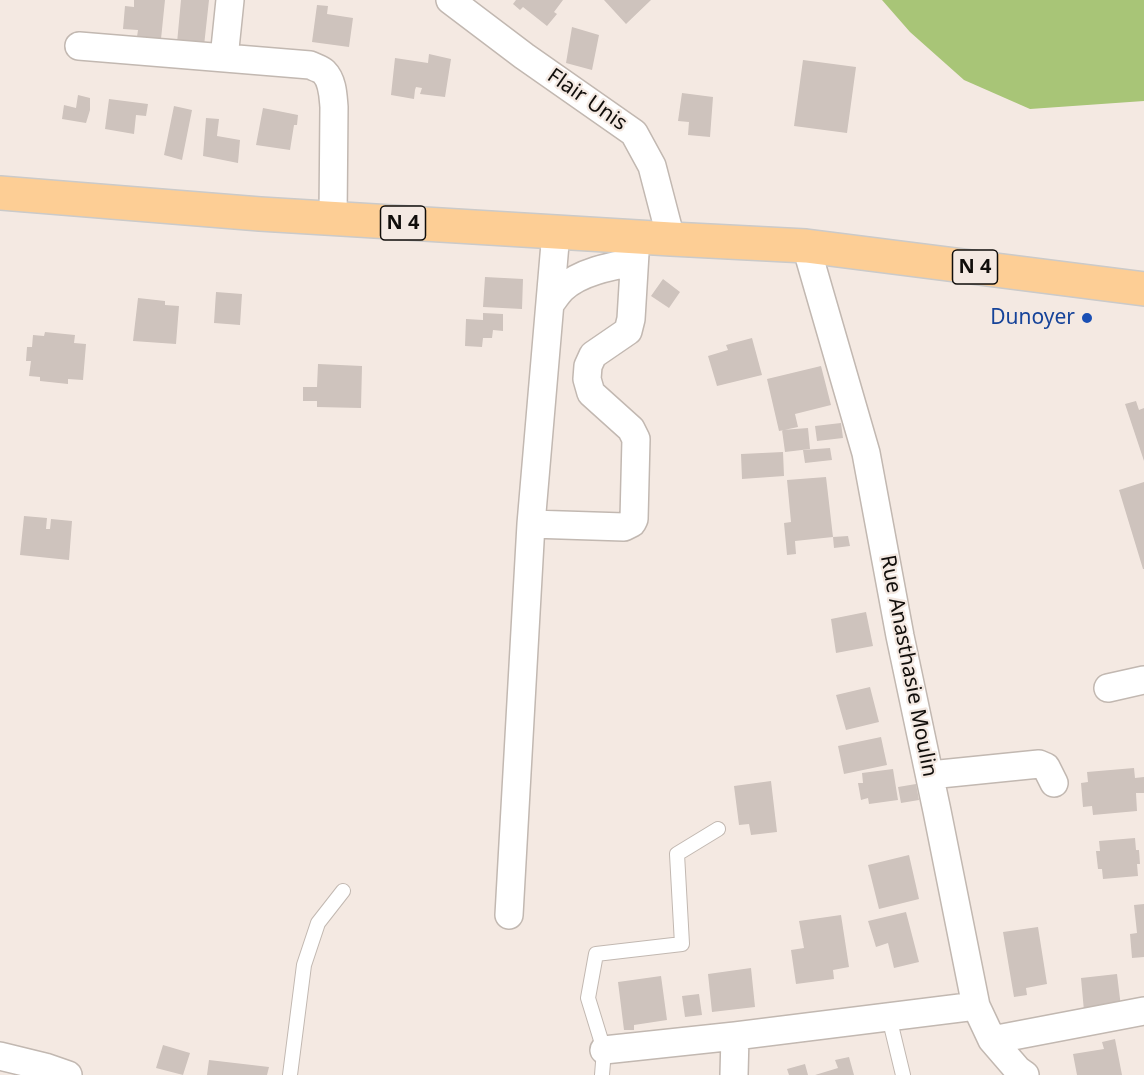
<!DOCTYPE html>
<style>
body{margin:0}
canvas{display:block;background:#f4e9e2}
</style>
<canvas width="1144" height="1075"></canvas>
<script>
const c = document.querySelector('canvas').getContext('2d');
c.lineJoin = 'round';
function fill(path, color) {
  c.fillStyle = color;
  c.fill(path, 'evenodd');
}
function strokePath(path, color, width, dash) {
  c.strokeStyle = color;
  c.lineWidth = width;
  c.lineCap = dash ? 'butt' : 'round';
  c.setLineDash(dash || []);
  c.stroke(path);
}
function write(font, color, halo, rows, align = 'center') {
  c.font = font + ' "Noto Sans",sans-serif';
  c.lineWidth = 4.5;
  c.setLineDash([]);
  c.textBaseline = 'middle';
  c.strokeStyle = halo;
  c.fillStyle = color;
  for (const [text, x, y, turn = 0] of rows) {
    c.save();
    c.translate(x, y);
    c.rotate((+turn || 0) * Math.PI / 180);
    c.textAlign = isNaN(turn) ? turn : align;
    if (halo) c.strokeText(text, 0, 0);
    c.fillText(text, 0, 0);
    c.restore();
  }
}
const green = new Path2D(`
 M882,0H1144V101L1030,109L964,80L910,32Z`);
const building = new Path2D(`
 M134,0H165L161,39L137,37L138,30L123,29L125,6L134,7Z
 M181,0H209L204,46L177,43Z
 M516,0H563L554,12L557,14L547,26L523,7L520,10L513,4Z
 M604,0H651L626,24Z
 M317,5L328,6L327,14L353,18L349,47L312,42Z
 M572,27L599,35L592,70L566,63Z
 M429,54L451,59L445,97L420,94L422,88L416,87L415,90L414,99L391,95L395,58L428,63Z
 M803,60L856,67L847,133L794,126Z
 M682,93L713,97L710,137L688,135L689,122L678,121Z
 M78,95L90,98V110L86,123L62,119L64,105L76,108Z
 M109,99L148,104L146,116L136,115L134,134L105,129Z
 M174,106L192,110L182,160L164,155Z
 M263,108L298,115L297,125H294L290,150L256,145Z
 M206,118L219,119L217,136L240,140L238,163L203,156Z
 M485,277L523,279L522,309L483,307Z
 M663,279L680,292L669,308L651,296Z
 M216,292L242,294L240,325L214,323Z
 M138,298L165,301V305L179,306L176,344L133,341Z
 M483,313L503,314V331L493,330L492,338H483L482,347L465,346L466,319L483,320Z
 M45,332L75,335L74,343L86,344L83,380L68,379V384L40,381V377L29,376L31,361H26L27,347H32L33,335L44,336Z
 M752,338L762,375L717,386L708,356L728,350L726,345Z
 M318,364L362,366L361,408L317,407V401H303V387H317Z
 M821,366L831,405L795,414L798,427L779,431L767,379Z
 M1136,401L1139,410L1144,408V461L1125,404Z
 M841,423L843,438L817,441L815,426Z
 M808,428L810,449L785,452L782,430Z
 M830,448L832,460L805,463L803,450Z
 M783,452L784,476L742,479L741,454Z
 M826,477L833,537L795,541L796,554L787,555L784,523L791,522L787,480Z
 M1144,482V569H1143L1119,490Z
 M24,516L47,518L46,529H50L51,519L72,521L69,560L20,555Z
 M848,536L850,546L834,548L833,537Z
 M866,612L873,646L836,653L831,619Z
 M870,687L879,722L846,730L836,695Z
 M881,737L887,765L844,774L838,746Z
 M1134,768L1135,778L1144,777V793H1136L1137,811L1093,815L1092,806L1083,807L1081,783L1088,782L1087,772Z
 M893,769L898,800L869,804L868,798L861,800L858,783H863L862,773Z
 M771,781L777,832L751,835L749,824L739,825L734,786Z
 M916,784L919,800L901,803L898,787Z
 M1135,838L1136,850H1139L1140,864H1137L1138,876L1103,879L1102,869H1098L1096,851H1100L1099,841Z
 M909,855L919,899L879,909L868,865Z
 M1144,904V957L1132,958L1130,934L1137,933L1134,905Z
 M906,912L919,962L894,968L888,943L876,947L868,921Z
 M841,915L849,967L833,970L834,979L796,984L791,950L804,948L799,921Z
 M1038,927L1047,984L1026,988L1027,995L1014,997L1003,932Z
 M751,968L755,1007L712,1012L708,974Z
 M1117,974L1121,1007L1084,1011L1081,978Z
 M661,976L667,1020L634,1025V1030H624L618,982Z
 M699,994L702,1015L685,1017L682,996Z
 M1115,1039L1122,1075H1077L1073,1054L1104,1049L1102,1042Z
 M163,1045L190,1053L183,1075L156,1068Z
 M849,1057L854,1075H815L838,1068L835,1060Z
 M209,1060L269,1067L267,1075H207Z
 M805,1064L808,1075H789L787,1069Z`);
const service = new Path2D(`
 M889,1017L903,1075
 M290,1075L304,965L318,923L343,891
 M602,1075L604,1050L588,998L596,954L682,944L677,854L718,829`);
const minor = new Path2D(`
 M450,0L524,56L634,133L652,166L671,239
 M79,46L310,65C314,67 321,69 324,72C333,81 333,96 334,107L333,218
 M224,58L230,0
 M806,246L866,453L900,636L937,811L976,1006L992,1040L1018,1070L1025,1075
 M550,304C554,299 558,293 562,289C579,272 612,266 634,262
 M531,524L624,527L632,523L634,519L636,439L631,429L591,393L587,379L588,366L593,355L628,331L631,319L636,237
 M1108,688L1144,680
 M930,775L1039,764L1046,767L1054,783
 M509,915L531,524L556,232
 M992,1040L1144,1011
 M604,1050L735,1036L976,1006
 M0,1056L45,1067L68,1075
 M734,1075L735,1036`);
const primary = new Path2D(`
 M0,193L260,214L671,239L806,246L1144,289`);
const markers = [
 [1087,318,6,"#1a4fb4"]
];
const shields = [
 [403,223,45],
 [975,267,45]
];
const shieldNames = [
 ["N 4",403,223],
 ["N 4",975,267]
];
const streetNames = [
 ["Flair Unis",587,100,35],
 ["Rue Anasthasie Moulin",908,666,79]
];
const transitNames = [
 ["Dunoyer",1075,318]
];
fill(green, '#a8c577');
fill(building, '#cec3bd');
strokePath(service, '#c2b8b1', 16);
strokePath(minor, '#c2b8b1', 30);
strokePath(primary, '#cbcac9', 36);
strokePath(service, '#fff', 14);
strokePath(minor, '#fff', 27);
strokePath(primary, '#fdce95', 33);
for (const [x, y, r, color] of markers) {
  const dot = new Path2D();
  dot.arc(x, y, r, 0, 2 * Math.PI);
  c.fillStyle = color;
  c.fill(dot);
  strokePath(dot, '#f4e9e2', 2);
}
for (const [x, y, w] of shields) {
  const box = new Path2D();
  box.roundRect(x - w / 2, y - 17, w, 34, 4.5);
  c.fillStyle = '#f4e9e2';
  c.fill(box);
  strokePath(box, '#110e0b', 1.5);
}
write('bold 20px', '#110e0b', null, shieldNames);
write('21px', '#110e0b', '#f4e9e2', streetNames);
write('21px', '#164399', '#f4e9e2', transitNames, 'right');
</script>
